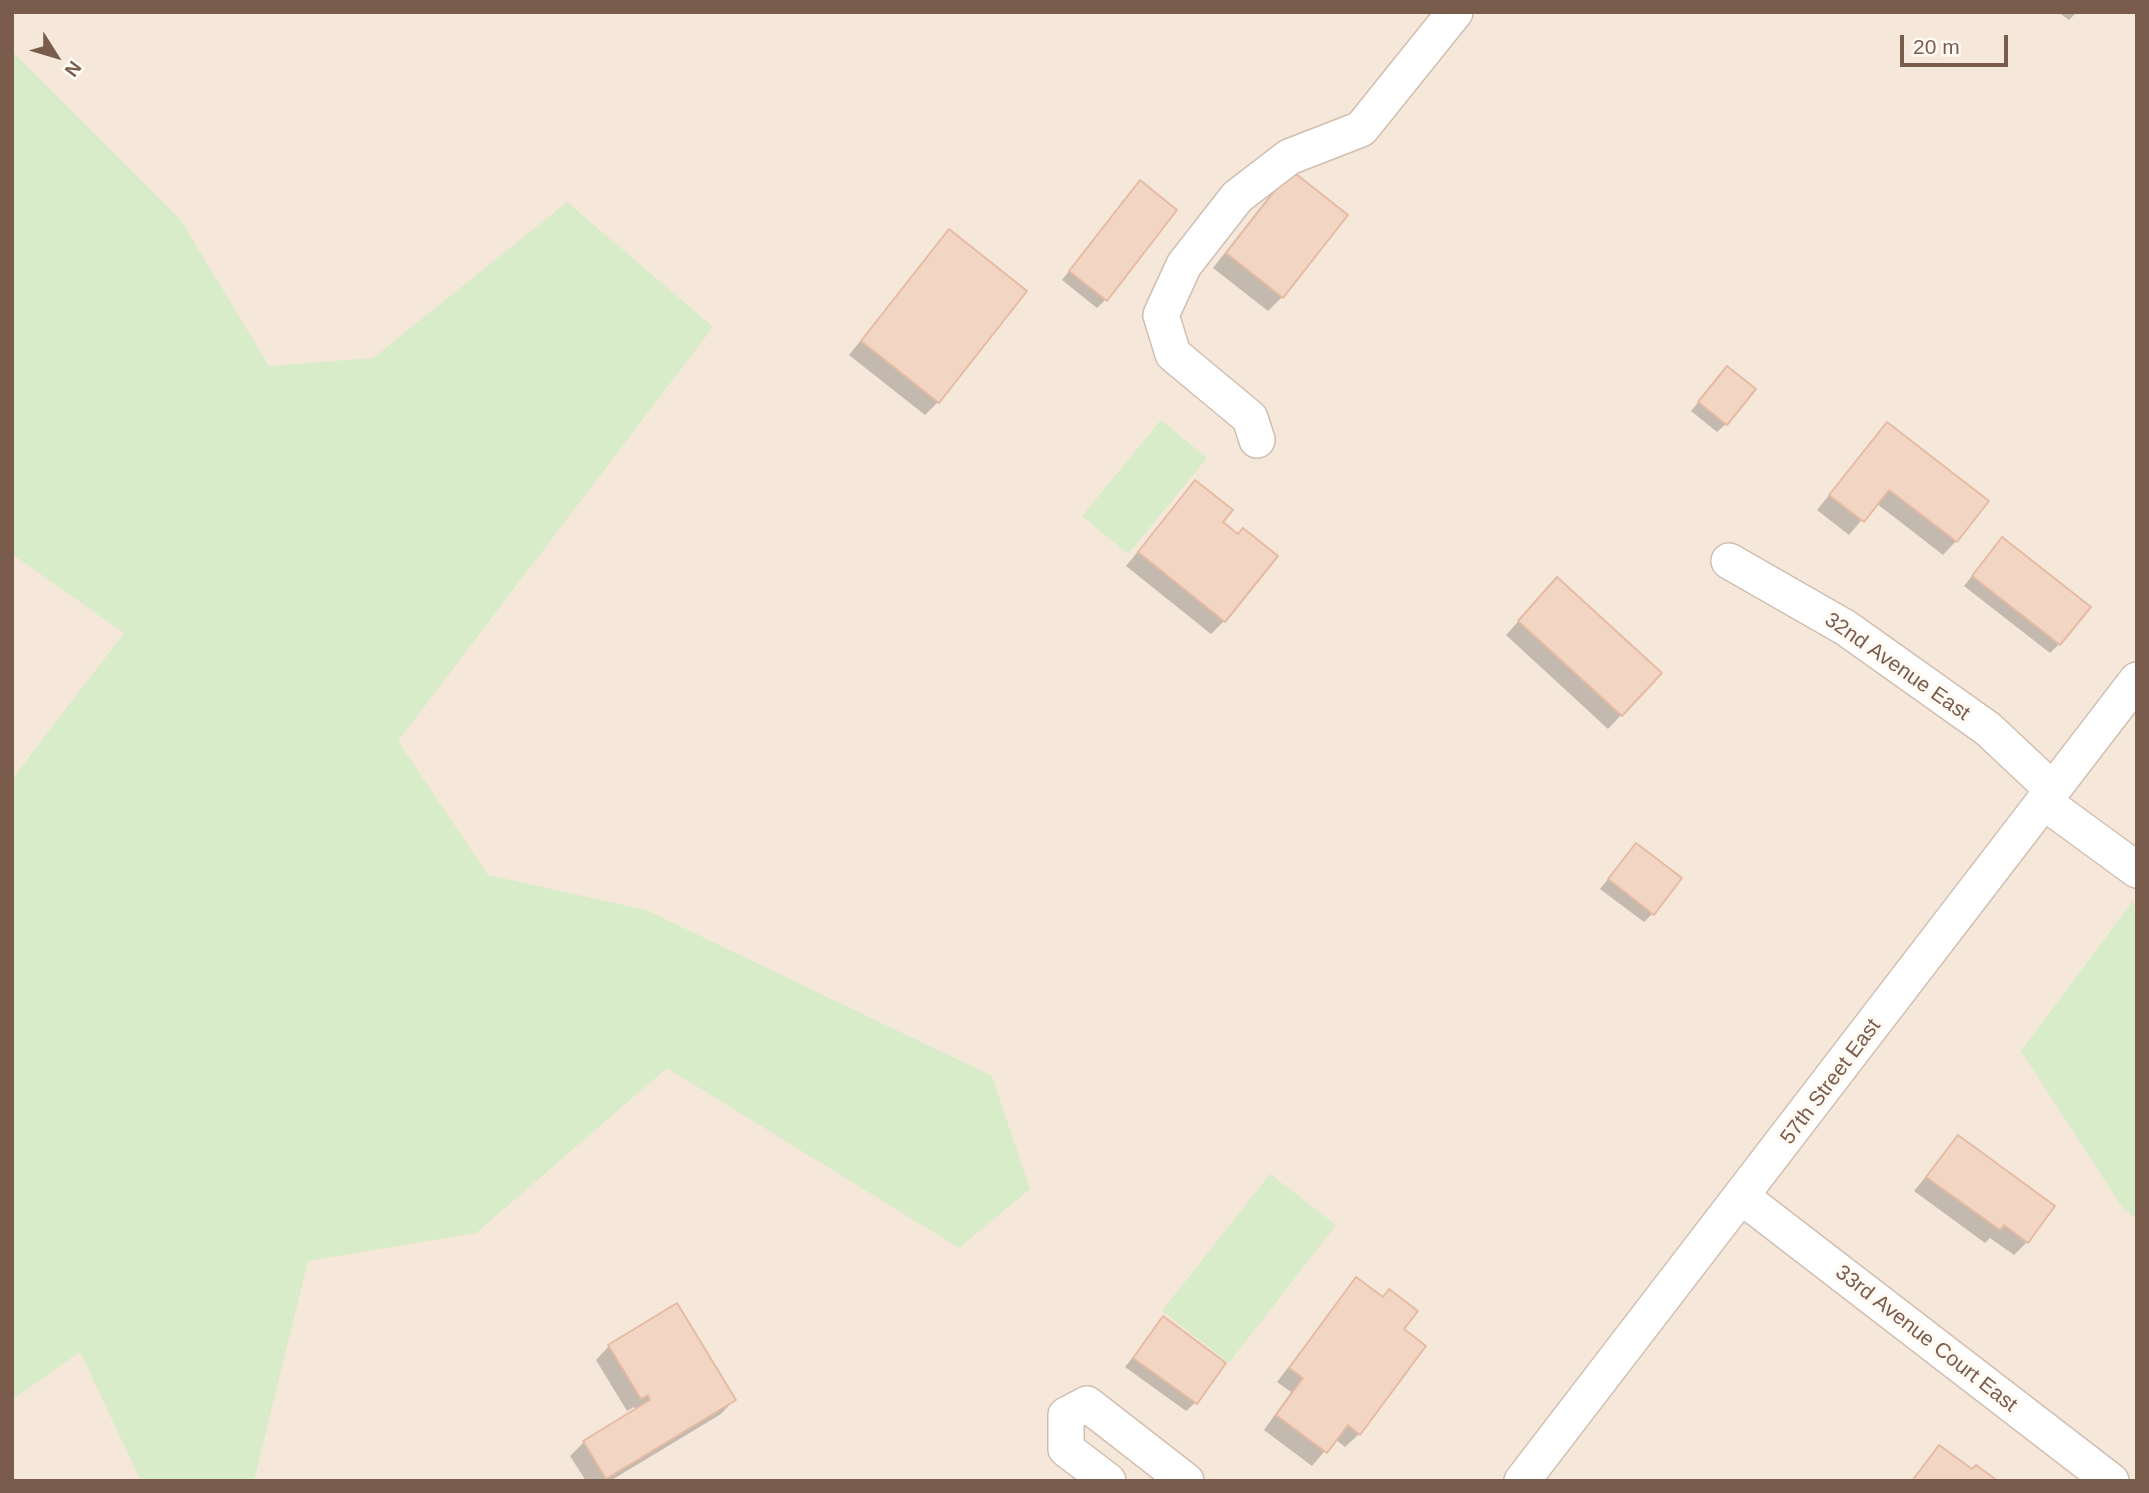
<!DOCTYPE html>
<style>
body{margin:0}
#map{position:relative;width:2149px;height:1493px;overflow:hidden;background:#fdf6ec;font-family:Helvetica,sans-serif}
canvas{display:block}
.frame{position:absolute;inset:0;border:14px solid #7a5c4d;pointer-events:none}
.north{position:absolute;left:21px;top:21px;width:70px;height:70px;-webkit-text-stroke:5px #fffaf3;paint-order:stroke;rotate:127deg;font-size:19px;font-weight:700;line-height:28px;text-align:center;color:#7a5c4d}
.north::after{content:'';display:block;margin:auto;width:24px;height:32px;background:#7a5c4d;clip-path:polygon(50% 0,100% 100%,50% 72%,0 100%)}
.scale{position:absolute;left:1900px;top:35px;width:108px;height:32px;box-sizing:border-box;border:4px solid #7a5c4d;border-top:0;padding-left:9px;font-size:21px;line-height:24px;white-space:nowrap;color:#7a5c4d;-webkit-text-stroke:5px #fffaf3;paint-order:stroke}
</style>
<div id="map">
<canvas width="2149" height="1493"></canvas>
<div class="frame"></div>
<div class="north">N</div>
<div class="scale">20 m</div>
</div>
<script>
const c = document.querySelector('canvas').getContext('2d');
c.lineJoin = 'round';
function fill(path, color) {
  c.fillStyle = color;
  c.fill(path, 'evenodd');
}
function strokePath(path, color, width, dash) {
  c.strokeStyle = color;
  c.lineWidth = width;
  c.lineCap = dash ? 'butt' : 'round';
  c.setLineDash(dash || []);
  c.stroke(path);
}
function write(font, color, halo, rows, align = 'center') {
  c.font = font + ' Helvetica,sans-serif';
  c.lineWidth = 7;
  c.setLineDash([]);
  c.textBaseline = 'middle';
  c.strokeStyle = halo;
  c.fillStyle = color;
  for (const [text, x, y, turn = 0] of rows) {
    c.save();
    c.translate(x, y);
    c.rotate((+turn || 0) * Math.PI / 180);
    c.textAlign = isNaN(turn) ? turn : align;
    if (halo) c.strokeText(text, 0, 0);
    c.fillText(text, 0, 0);
    c.restore();
  }
}
const residential = new Path2D(`
 M12,12H2137V1481H12Z`);
const green = new Path2D(`
 M12,51L180,219L269,366L373,358L567,202L713,327L398,741L488,875L646,910L992,1076L1030,1189L959,1248L667,1068L476,1233L308,1261L254,1481H141L80,1352L12,1400V779L124,633L12,554Z
 M1161,420L1207,458L1128,554L1082,516Z
 M2132,902L2137,905V1220L2122,1207L2021,1051Z
 M1270,1174L1336,1225L1229,1363L1162,1311Z`);
const shadow = new Path2D(`
 M2058,12H2077L2069,20Z
 M1140,183L1106,299L1097,308L1062,280Z
 M1277,186L1282,297L1268,311L1213,268Z
 M949,232L938,402L925,415L849,355Z
 M1727,368L1726,424L1717,432L1691,411Z
 M1887,424L1956,541L1943,555L1876,503L1849,535L1817,510Z
 M1195,482L1221,522L1224,621L1211,634L1126,566Z
 M2002,539L2059,644L2050,653L1964,586Z
 M1544,593L1621,715L1608,729L1506,635Z
 M1636,845L1652,914L1644,922L1600,889Z
 M1958,1137L2027,1242L2014,1255L1990,1238L1985,1243L1914,1191Z
 M1356,1279L1402,1330L1359,1434L1345,1447L1335,1439L1312,1466L1264,1430L1291,1392L1277,1382Z
 M1163,1319L1195,1403L1186,1411L1125,1367Z
 M609,1346L734,1400L721,1414L610,1481H586L570,1456L584,1442L636,1411L634,1407L627,1411L596,1360Z
 M1939,1447L1972,1471L1995,1481H1911Z`);
const building = new Path2D(`
 M1291,170L1348,215L1283,298L1226,253Z
 M1140,180L1177,210L1107,301L1069,271Z
 M949,229L1027,291L939,403L861,341Z
 M1727,366L1756,389L1727,425L1698,402Z
 M1887,422L1989,501L1957,542L1889,490L1864,522L1829,495Z
 M1195,480L1233,510L1223,522L1238,534L1243,528L1278,556L1225,622L1138,552Z
 M2002,537L2091,607L2060,645L1972,576Z
 M1557,577L1662,673L1622,716L1518,621Z
 M1636,843L1682,878L1654,915L1608,879Z
 M1958,1135L2055,1206L2028,1243L2004,1225L2000,1230L1926,1177Z
 M1356,1277L1383,1297L1389,1289L1418,1311L1404,1329L1426,1346L1360,1435L1348,1425L1327,1453L1276,1415L1303,1378L1289,1368Z
 M677,1303L736,1400L606,1479L583,1441L650,1400L648,1395L641,1399L608,1345Z
 M1163,1316L1226,1363L1197,1404L1133,1358Z
 M1939,1445L1972,1469L1976,1465L1998,1481H1912Z`);
const minor = new Path2D(`
 M1257,440L1250,418L1173,354L1161,315L1184,265L1237,197L1289,157L1361,129L1455,12
 M1729,561L1846,628L1988,729L2053,790
 M2044,802L2137,870
 M1742,1197L2111,1481
 M1108,1481L1066,1449V1415L1087,1404L1186,1481
 M1522,1481L2137,680`);
const streetNames = [
 ["32nd Avenue East",1897,667,35],
 ["57th Street East",1831,1082,-53],
 ["33rd Avenue Court East",1926,1339,38]
];
fill(residential, '#f5e8da');
fill(green, '#d8ecc9');
fill(shadow, '#0003');
fill(building, '#f3d5c3');
strokePath(building, '#e6bba3', 2);
strokePath(minor, '#d1beb0', 38);
strokePath(minor, '#fff', 35);
write('21px', '#7a5c4d', '#fffaf3', streetNames);
</script>
